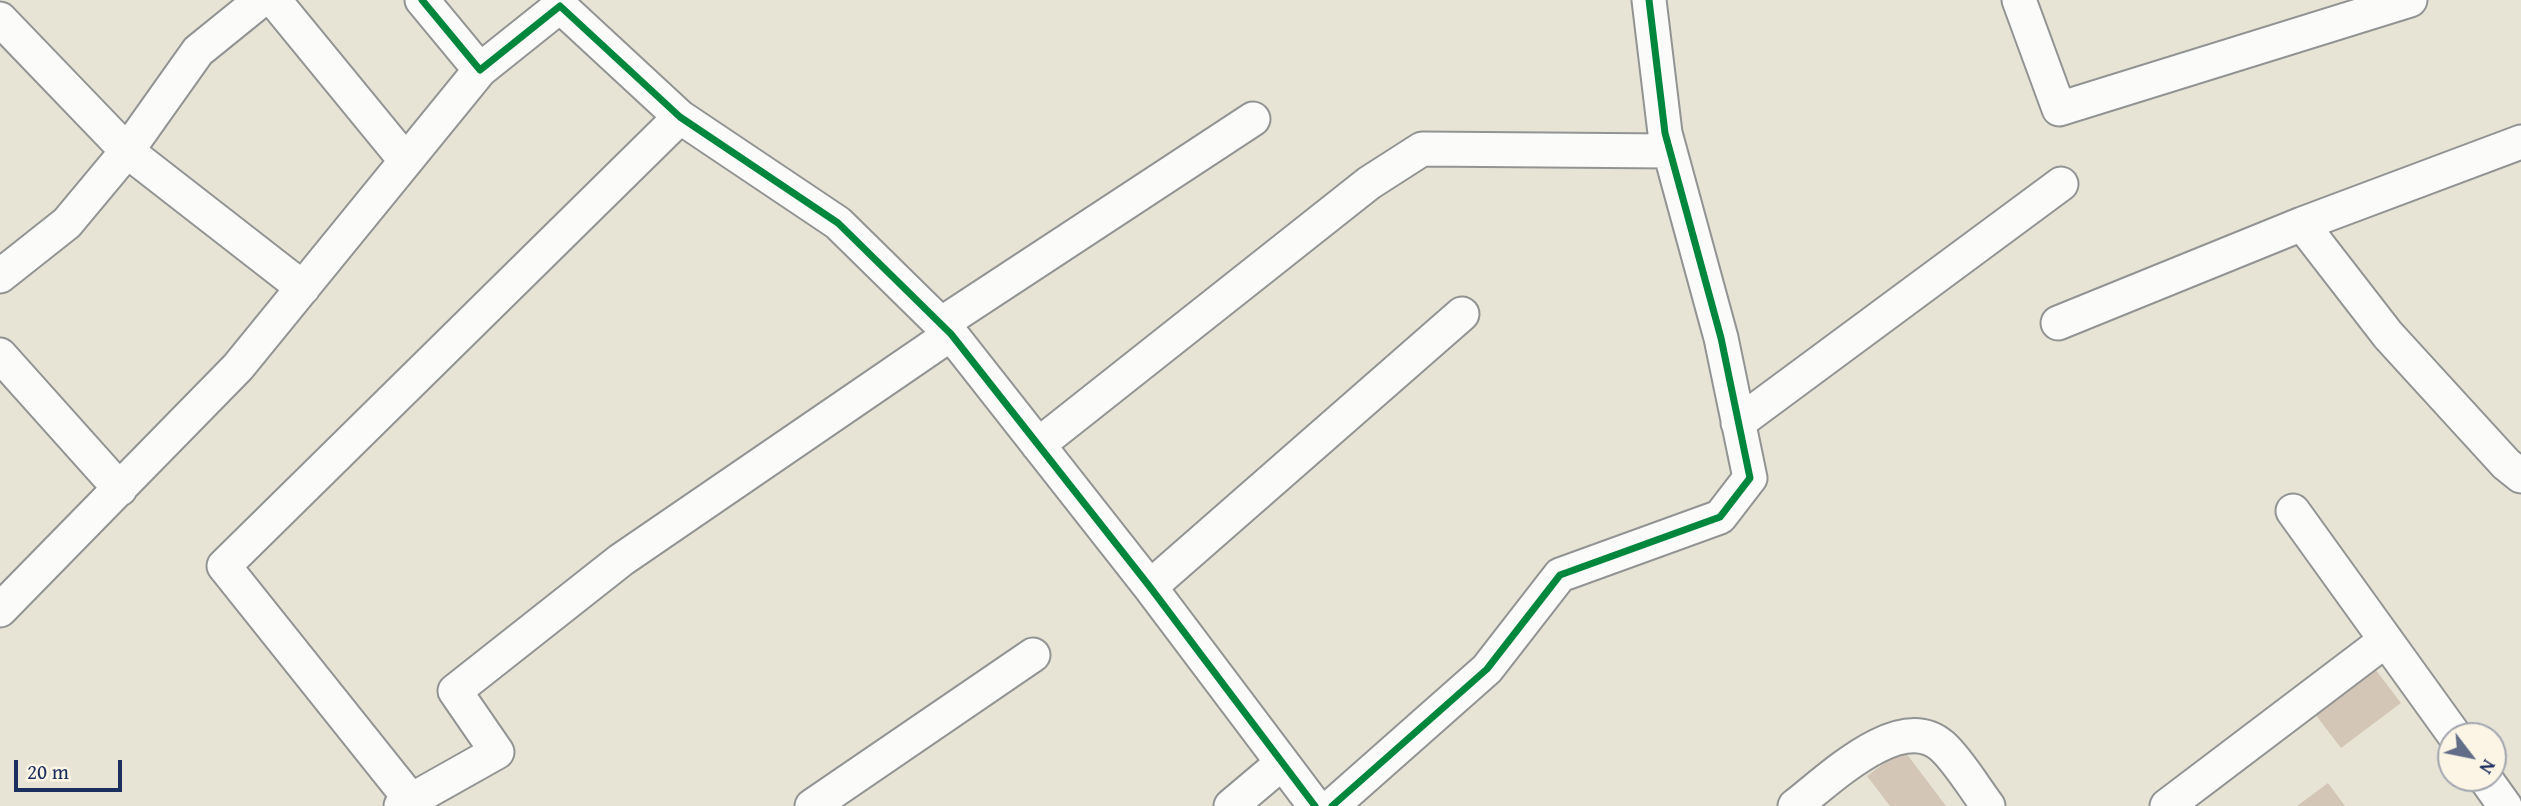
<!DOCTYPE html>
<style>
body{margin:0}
#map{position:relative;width:2521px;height:806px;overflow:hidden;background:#e7e4d5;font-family:"Gentium Book Plus",serif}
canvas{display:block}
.north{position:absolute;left:2437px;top:722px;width:70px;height:70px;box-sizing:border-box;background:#fcf5e5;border:2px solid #a2a6af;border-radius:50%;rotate:122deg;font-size:19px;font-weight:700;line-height:28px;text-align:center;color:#1b2f5e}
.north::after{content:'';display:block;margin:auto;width:24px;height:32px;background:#626e88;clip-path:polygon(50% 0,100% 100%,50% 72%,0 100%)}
.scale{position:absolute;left:14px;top:760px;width:108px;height:32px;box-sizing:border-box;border:4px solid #1b2f5e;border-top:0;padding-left:9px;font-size:21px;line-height:24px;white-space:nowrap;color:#1b2f5e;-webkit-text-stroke:5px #fcf5e5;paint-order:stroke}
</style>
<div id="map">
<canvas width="2521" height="806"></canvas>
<div class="north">N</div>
<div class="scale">20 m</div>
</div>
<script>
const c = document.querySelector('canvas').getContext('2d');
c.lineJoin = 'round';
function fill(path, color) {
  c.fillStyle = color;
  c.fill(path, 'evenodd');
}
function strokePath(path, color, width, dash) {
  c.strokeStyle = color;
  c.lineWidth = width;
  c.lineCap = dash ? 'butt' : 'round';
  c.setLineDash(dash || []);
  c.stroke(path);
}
const building = new Path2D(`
 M2375,669L2401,703L2341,748L2315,714Z
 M1903,749L1946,806H1890L1867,776Z
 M2328,783L2345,806H2297Z`);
const minor = new Path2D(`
 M274,0L406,161
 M422,0L480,70L560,6L680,117L838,223L951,334L1150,587L1315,806
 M2019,0L2059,109L2410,0
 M0,19L127,151L303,288
 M2302,224L2388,335L2506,464L2521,476
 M0,276L67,223L127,151L198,51L261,0
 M2058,323L2302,224L2521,142
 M941,324L1253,119
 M0,355L120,489
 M1738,423L2061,184
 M1038,445L1369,183L1422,149L1670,151
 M2293,511L2455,736
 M1150,587L1462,314
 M0,610L238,367L480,70
 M2485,778L2505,806
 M411,800L224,566L680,117
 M401,806L497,752L455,691L621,560L951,334
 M812,806L1033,655
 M1231,806L1282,763
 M1332,806L1487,669L1560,575L1720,517L1750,478L1721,338L1665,133L1649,0
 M1795,806C1828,781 1900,709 1942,746C1958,760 1975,789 1988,806
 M2167,806L2386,640`);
const cycleway = new Path2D(`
 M422,0L480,70L560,6L680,117L838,223L951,334L1150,587L1315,806
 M1332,806L1487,669L1560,575L1720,517L1750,478L1721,338L1665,133L1649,0`);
fill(building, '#d4c6b7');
strokePath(minor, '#929494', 37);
strokePath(minor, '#fbfbf9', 33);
strokePath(cycleway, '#00873e', 7);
</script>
